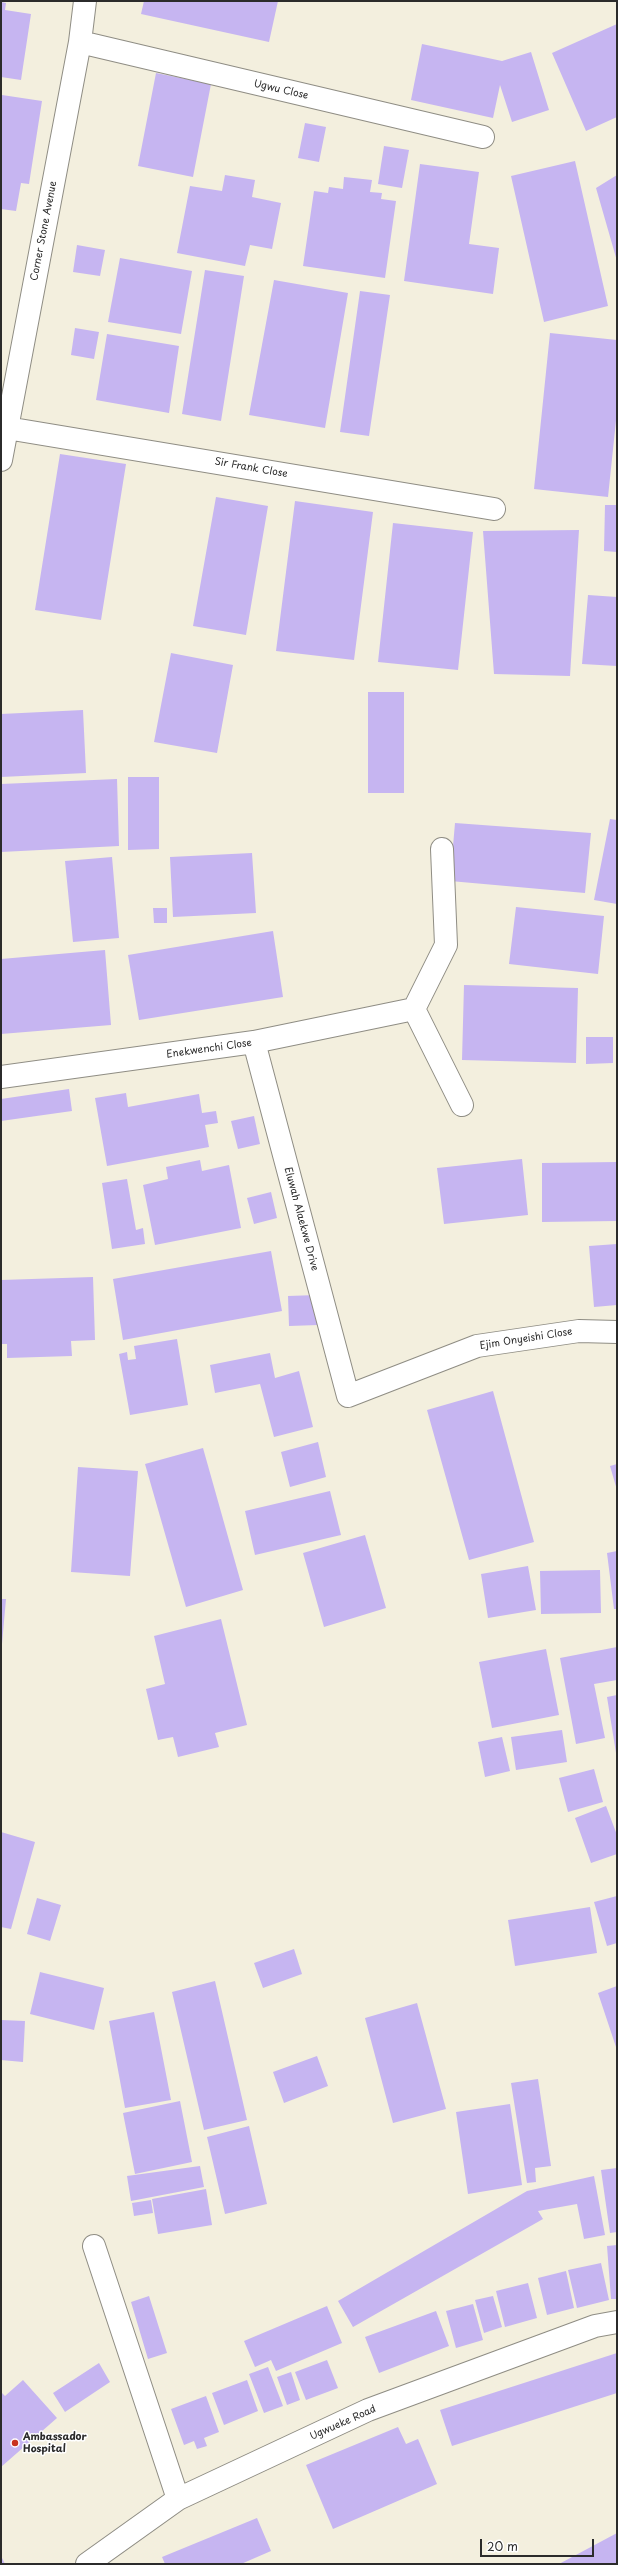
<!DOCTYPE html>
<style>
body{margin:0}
#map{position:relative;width:618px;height:2565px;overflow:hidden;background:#f3efde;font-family:"Playpen Sans",sans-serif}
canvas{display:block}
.frame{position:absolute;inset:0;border:2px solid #2b2b2b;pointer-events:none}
.scale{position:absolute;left:480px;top:2539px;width:114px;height:18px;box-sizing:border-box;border:2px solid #2b2b2b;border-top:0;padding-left:5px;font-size:12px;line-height:14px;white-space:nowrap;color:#2b2b2b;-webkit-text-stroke:3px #fff;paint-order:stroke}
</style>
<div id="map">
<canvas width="618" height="2565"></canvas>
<div class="frame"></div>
<div class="scale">20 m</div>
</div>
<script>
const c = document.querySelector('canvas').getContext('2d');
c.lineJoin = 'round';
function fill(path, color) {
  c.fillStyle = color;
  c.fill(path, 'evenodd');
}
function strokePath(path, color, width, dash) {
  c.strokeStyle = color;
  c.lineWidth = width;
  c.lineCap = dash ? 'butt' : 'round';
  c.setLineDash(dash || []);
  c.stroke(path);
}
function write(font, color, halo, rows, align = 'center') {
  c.font = font + ' "Playpen Sans",sans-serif';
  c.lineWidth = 3;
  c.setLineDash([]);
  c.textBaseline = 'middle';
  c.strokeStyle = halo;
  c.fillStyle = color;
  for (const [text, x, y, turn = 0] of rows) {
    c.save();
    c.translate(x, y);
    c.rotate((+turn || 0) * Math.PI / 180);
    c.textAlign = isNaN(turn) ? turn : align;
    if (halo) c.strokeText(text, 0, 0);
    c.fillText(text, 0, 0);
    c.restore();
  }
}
const building = new Path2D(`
 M144,1H278L269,42L141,14Z
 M1,2L6,3L5,10L31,14L21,80L1,77Z
 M617,24V117L586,131L552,53Z
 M422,44L502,61L531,52L549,110L512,122L500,85L493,118L411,100Z
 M156,73L211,84L193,177L138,166Z
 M2,95L42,101L29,184L21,183L16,211L1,209Z
 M305,123L326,127L319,162L298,158Z
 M384,146L409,150L402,188L378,184Z
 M575,161L608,306L544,322L511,176Z
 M420,164L479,172L469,244L499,248L493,294L404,281Z
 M225,175L255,180L252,197L281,203L272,249L250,245L245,266L177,253L190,186L222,191Z
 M617,175V261L596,188Z
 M344,177L372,180L370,192L382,193L381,199L396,201L385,278L303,266L314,191L328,193L329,187L343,189Z
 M77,245L105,250L100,276L73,272Z
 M120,258L192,271L181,334L108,322Z
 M205,270L244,276L221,421L182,414Z
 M274,280L348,293L325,428L249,415Z
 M360,291L390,295L369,436L340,432Z
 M75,328L99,332L94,359L71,355Z
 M550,333L617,340V411L608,497L534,489Z
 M107,334L179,346L169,413L96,400Z
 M60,454L126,464L101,620L35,610Z
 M216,497L268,506L246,635L193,626Z
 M295,501L373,512L354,660L276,651Z
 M605,505H617V552L604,551Z
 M393,523L473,532L458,670L378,662Z
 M579,530L570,676L494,674L483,531Z
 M588,595L617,597V666L582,664Z
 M171,653L233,665L217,753L154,742Z
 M368,692H404V793H368Z
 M83,710L86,773L1,777V714Z
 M128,777H159V849L128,850Z
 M117,779L119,846L1,852V784Z
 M610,819L617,820V904L594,900Z
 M455,823L591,833L585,893L450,881Z
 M252,853L256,913L173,917L170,857Z
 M112,857L119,938L73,942L65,861Z
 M516,907L604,916L598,974L509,964Z
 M153,908H167V923H154Z
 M273,931L283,997L139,1020L128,955Z
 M105,950L111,1025L1,1034V959Z
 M464,985L578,988L576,1063L462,1060Z
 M586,1037H613V1063L586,1064Z
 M69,1089L72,1111L1,1121V1099Z
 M126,1093L128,1107L199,1094L202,1113L216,1111L218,1123L205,1125L209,1147L107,1166L95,1098Z
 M254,1116L260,1144L238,1149L231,1121Z
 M522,1159L528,1215L444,1224L437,1168Z
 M200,1160L202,1171L229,1165L241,1228L155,1245L143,1185L168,1179L166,1167Z
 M617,1162V1221L542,1222V1163Z
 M127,1179L136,1230L143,1228L145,1244L112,1249L102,1183Z
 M271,1192L277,1218L254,1224L247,1198Z
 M617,1244V1305L594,1307L589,1246Z
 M271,1251L282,1311L123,1340L113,1279Z
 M93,1277L95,1340L71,1341L72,1356L7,1358V1344H1V1280Z
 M317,1295L318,1325L289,1326L288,1296Z
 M177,1339L188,1405L130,1415L119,1354L127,1352L128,1360L136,1359L134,1346Z
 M270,1353L275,1378L299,1371L313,1427L274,1437L260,1384L215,1393L210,1365Z
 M493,1391L534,1542L469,1560L427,1410Z
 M318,1442L326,1477L290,1487L281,1452Z
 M203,1448L243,1590L186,1607L145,1464Z
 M617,1464V1490L610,1466Z
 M78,1467L138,1471L130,1576L71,1572Z
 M330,1491L341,1535L255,1555L245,1511Z
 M365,1535L386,1608L324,1627L303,1553Z
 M617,1551V1609H614L607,1553Z
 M528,1566L536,1610L488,1618L481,1574Z
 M600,1570L601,1613L541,1614L540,1571Z
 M1,1599H6L2,1644H1Z
 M221,1619L247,1725L215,1733L219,1747L178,1757L173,1737L158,1740L146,1689L165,1684L154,1636Z
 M617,1647V1680L594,1684L605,1738L576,1744L560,1658Z
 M546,1649L559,1715L492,1728L479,1662Z
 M617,1695V1753H616L607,1697Z
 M562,1730L567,1762L516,1770L511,1737Z
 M502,1737L510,1771L485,1777L478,1742Z
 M594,1769L603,1802L568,1812L559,1778Z
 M606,1806L617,1835V1854L591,1863L575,1818Z
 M1,1832L35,1842L11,1929L1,1927Z
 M617,1896V1943L607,1946L594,1902Z
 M37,1898L61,1905L50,1941L27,1934Z
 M590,1907L597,1953L515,1966L508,1920Z
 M294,1949L302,1974L263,1988L254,1963Z
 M40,1972L104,1988L94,2030L30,2014Z
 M215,1981L247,2120L204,2130L172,1992Z
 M617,1986V2050L598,1993Z
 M417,2003L446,2109L393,2123L365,2018Z
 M154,2012L171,2100L125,2108L109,2021Z
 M1,2020L25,2021L23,2062L1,2060Z
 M317,2056L328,2086L284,2103L273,2072Z
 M538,2079L551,2166L535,2168L536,2182L527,2183L511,2083Z
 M180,2101L192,2162L135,2174L123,2113Z
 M510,2104L522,2185L468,2194L456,2112Z
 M249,2126L267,2204L225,2214L207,2137Z
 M200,2166L204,2187L131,2201L127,2176Z
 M617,2168V2232L610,2233L601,2170Z
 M594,2176L605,2235L584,2239L577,2204L538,2211L543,2219L353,2327L338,2301L527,2191Z
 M206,2189L212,2225L158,2234L152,2199Z
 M151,2200L153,2213L134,2216L132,2203Z
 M617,2245V2299H611L607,2246Z
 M601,2263L609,2300L577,2308L568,2270Z
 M566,2271L574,2308L547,2315L538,2278Z
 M528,2283L537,2318L505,2327L496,2291Z
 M149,2296L167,2353L148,2359L131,2302Z
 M493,2296L502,2327L484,2333L475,2300Z
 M473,2304L483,2340L456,2348L446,2311Z
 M327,2306L342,2343L276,2371L271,2360L255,2367L244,2341Z
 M436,2311L449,2346L379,2373L365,2337Z
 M617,2353V2393L452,2446L440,2410Z
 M327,2360L338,2388L306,2400L295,2372Z
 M99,2363L110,2382L65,2412L53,2393Z
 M268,2367L283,2406L264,2413L249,2374Z
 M291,2372L300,2400L287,2405L277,2377Z
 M23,2380L57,2418L1,2467V2392L5,2396Z
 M247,2380L258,2411L224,2425L212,2393Z
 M206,2396L219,2432L204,2438L207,2446L197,2449L194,2441L184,2445L171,2409Z
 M398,2427L406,2444L418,2439L437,2484L333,2529L306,2465Z
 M257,2518L271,2551L241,2564H165L162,2557Z
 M617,2533V2564H559Z
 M1,2556L5,2564H1Z`);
const minor = new Path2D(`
 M80,42L483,137
 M1,427L494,509
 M1,460L80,42L85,1
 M414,1009L462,1105
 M254,1042L348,1396L477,1346L579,1331L617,1332
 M1,1077L254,1042L414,1009L446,945L442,849
 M94,2246L178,2499
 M87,2564L178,2499L368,2410L595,2326L617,2322`);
const markers = [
 [15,2443,4,"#c8321e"]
];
const streetNames = [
 ["Ugwu Close",281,90,13],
 ["Corner Stone Avenue",44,231,-79],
 ["Sir Frank Close",251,468,10],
 ["Enekwenchi Close",209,1049,-8],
 ["Eluwah Alaekwe Drive",301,1219,75],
 ["Ejim Onyeishi Close",526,1339,-9],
 ["Ugwueke Road",343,2423,-24]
];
const poiNames = [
 ["Ambassador",23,2437],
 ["Hospital",23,2449]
];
fill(building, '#c6b5f1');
strokePath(minor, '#8f8d84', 24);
strokePath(minor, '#fff', 22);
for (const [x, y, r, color] of markers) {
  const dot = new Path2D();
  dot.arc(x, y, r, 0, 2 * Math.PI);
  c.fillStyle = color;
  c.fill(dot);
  strokePath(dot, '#fff', 1.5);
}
write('10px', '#2b2b2b', '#fff', streetNames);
write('bold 10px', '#2b2b2b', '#fff', poiNames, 'left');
</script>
